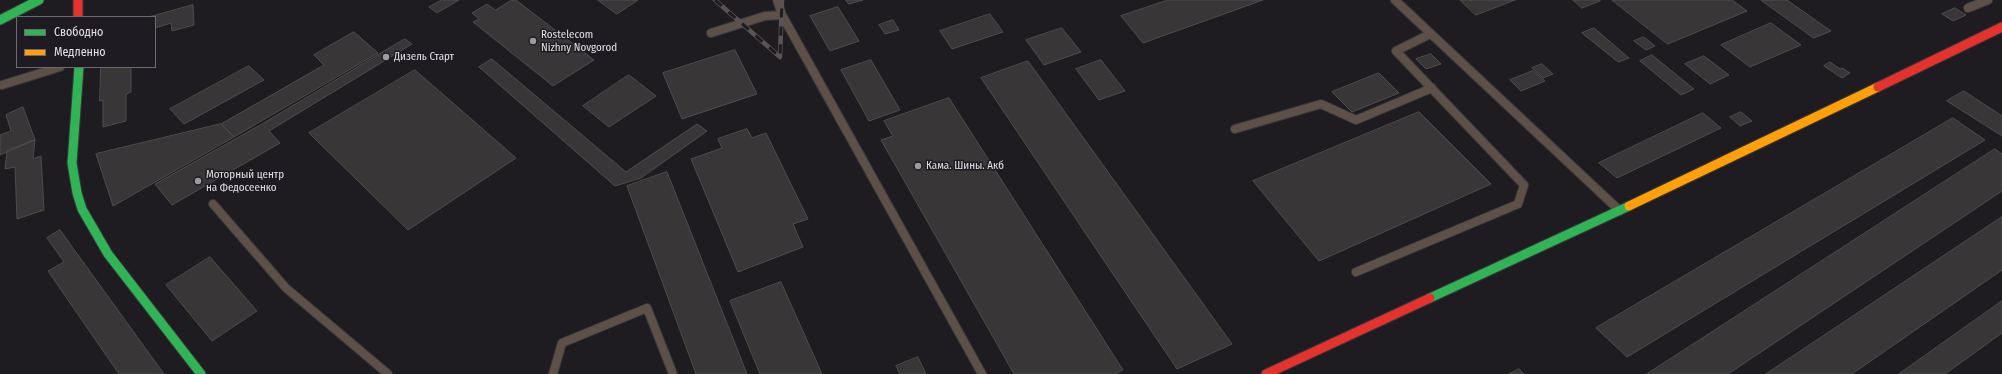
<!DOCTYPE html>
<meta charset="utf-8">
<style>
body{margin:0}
#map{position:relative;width:2002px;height:374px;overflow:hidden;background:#1e1c21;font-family:"Fira Sans Condensed",sans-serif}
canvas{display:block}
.legend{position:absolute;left:16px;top:16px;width:140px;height:52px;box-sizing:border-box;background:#1e1b22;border:1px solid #6c6970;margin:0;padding:5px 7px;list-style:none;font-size:12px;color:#e1dfe4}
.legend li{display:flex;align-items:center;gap:8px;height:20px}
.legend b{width:20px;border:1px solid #6c6970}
</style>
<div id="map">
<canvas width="2002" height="374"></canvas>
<ul class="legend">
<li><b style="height:5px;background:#30b455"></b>Свободно</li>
<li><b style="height:5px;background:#ff9f0a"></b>Медленно</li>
</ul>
</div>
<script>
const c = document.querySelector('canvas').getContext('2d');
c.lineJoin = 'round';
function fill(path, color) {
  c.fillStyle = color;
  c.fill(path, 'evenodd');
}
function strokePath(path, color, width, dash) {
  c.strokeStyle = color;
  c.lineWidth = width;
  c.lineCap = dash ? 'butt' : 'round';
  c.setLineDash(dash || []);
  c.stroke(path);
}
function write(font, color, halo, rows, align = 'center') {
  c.font = font + ' "Fira Sans Condensed",sans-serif';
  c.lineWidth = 3;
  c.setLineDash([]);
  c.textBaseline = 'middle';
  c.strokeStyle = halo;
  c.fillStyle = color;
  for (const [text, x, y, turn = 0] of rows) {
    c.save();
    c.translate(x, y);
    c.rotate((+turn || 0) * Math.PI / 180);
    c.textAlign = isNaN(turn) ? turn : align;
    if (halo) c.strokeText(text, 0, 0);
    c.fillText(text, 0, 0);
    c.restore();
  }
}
const building = new Path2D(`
 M442,0H459L437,13L429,7Z
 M512,0H516L594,60L553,86L473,22L479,19L472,13L487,4L495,10Z
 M598,0H638L617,14Z
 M846,0H863L849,4Z
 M1168,0H1263L1143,43L1121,16Z
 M1460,0H1515L1476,15Z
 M1573,0H1600V1L1582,8Z
 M1612,0H1732L1747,11L1668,44Z
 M1761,0H1787L1831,31L1814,38Z
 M193,5L194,25L172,31L171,23L155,28V17H149Z
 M838,7L859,41L830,51L810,16Z
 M1955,8L1966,15L1953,21L1942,14Z
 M990,14L1003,32L952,49L940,31Z
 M893,20L899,30L885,34L879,25Z
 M1771,23L1801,45L1750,67L1721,45Z
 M1062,28L1081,52L1044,65L1026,40Z
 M1594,28L1629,58L1618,62L1582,33Z
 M354,32L378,53L234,137L221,124L324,65L314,55Z
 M1644,37L1655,46L1646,50L1634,41Z
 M405,39L412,44L269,131L280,143L172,205L155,184L262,124Z
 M735,50L757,94L682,119L663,73Z
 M1431,54L1441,64L1426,69L1416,59Z
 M1652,55L1694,89L1681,95L1640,61Z
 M1704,56L1729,75L1710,84L1685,64Z
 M492,59L626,172L697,124L707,131L641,178L615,186L479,67Z
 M871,60L900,110L869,121L841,70Z
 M1101,60L1125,91L1099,100L1076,69Z
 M1028,61L1232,344L1177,369L981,78Z
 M1830,62L1840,69L1842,68L1850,73L1842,78L1824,66Z
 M1542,64L1553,74L1543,78L1532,68Z
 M249,66L264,80L184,124L170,109Z
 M101,67H131V92L126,94V121L103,127V100L100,101Z
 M415,70L516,158L408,230L309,133Z
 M1533,71L1545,81L1521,91L1510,80Z
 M1379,73L1399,93L1352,112L1332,92Z
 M629,75L656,96L609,127L583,106Z
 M1964,91L2002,116V136L1947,101Z
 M949,98L958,112L1123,370L1115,374H1014L881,140L893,136L884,121Z
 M23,107L35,140L0,155V135L11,131L6,115Z
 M1419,112L1491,184L1319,261L1253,181Z
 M1741,112L1752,121L1740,126L1730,117Z
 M1703,113L1721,128L1617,178L1599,163Z
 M1953,118L1985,140L1627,357L1596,328Z
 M221,124L234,137L113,206L96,154Z
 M747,129L752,138L766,133L808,219L793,224L803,247L738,272L691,159L722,148L718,139Z
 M35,140L33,159L41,156L44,210L17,219L15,167L5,169L7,151Z
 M1995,149L2002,154V191L1728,374H1647Z
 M667,172L747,374H696L627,186Z
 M2002,217V270L1852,374H1766Z
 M60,230L164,374H119L48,271L64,262L47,238Z
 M210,257L257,311L212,341L166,285Z
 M781,282L822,374H760L730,301Z
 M2002,301V333L1945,374H1899Z
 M918,357L926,374H900L896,366Z
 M1519,369L1524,374H1509Z`);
const lane = new Path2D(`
 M777,0L782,15L982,374
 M1395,0L1620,211
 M1968,8L1988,0
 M711,33L765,16L782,15
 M2,85L60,67
 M1235,129L1321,104L1356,120L1432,88
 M213,204L286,288L388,374
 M1356,272L1518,204L1524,185L1396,51L1430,34
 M553,374L562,343L647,308L673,374`);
const fast = new Path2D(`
 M0,20L39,0
 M79,67L72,163L77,193L82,209L108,254L201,374
 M1430,298L1629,206`);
const slow = new Path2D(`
 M1629,206L1878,87`);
const jam = new Path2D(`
 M78,0V17
 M1878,87L2002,27
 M1266,374L1430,298`);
const rail = new Path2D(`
 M715,0L780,57L782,0`);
const markers = [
 [533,41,4,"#9d9ba0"],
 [386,57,4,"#9d9ba0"],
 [918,166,4,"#9d9ba0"],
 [198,181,4,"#9d9ba0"]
];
const poiNames = [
 ["Rostelecom",541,35],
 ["Nizhny Novgorod",541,48],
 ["Дизель Старт",394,57],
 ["Кама. Шины. Акб",926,166],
 ["Моторный центр",206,175],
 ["на Федосеенко",206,188]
];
fill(building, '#383637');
strokePath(building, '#4e4c4d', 1);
strokePath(lane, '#39383b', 10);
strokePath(fast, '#39383b', 11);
strokePath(slow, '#39383b', 11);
strokePath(jam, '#39383b', 11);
strokePath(lane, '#5d5047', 8);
strokePath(fast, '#30b455', 9);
strokePath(slow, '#ff9f0a', 9);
strokePath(jam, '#e5322d', 9);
strokePath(rail, '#5a5351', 4.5);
strokePath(rail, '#1e1b22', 3, [9]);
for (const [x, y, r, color] of markers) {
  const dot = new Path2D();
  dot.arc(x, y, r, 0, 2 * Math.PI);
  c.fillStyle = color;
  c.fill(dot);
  strokePath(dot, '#1e1b22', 1.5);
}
write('11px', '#e1dfe4', '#1e1b22', poiNames, 'left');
</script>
